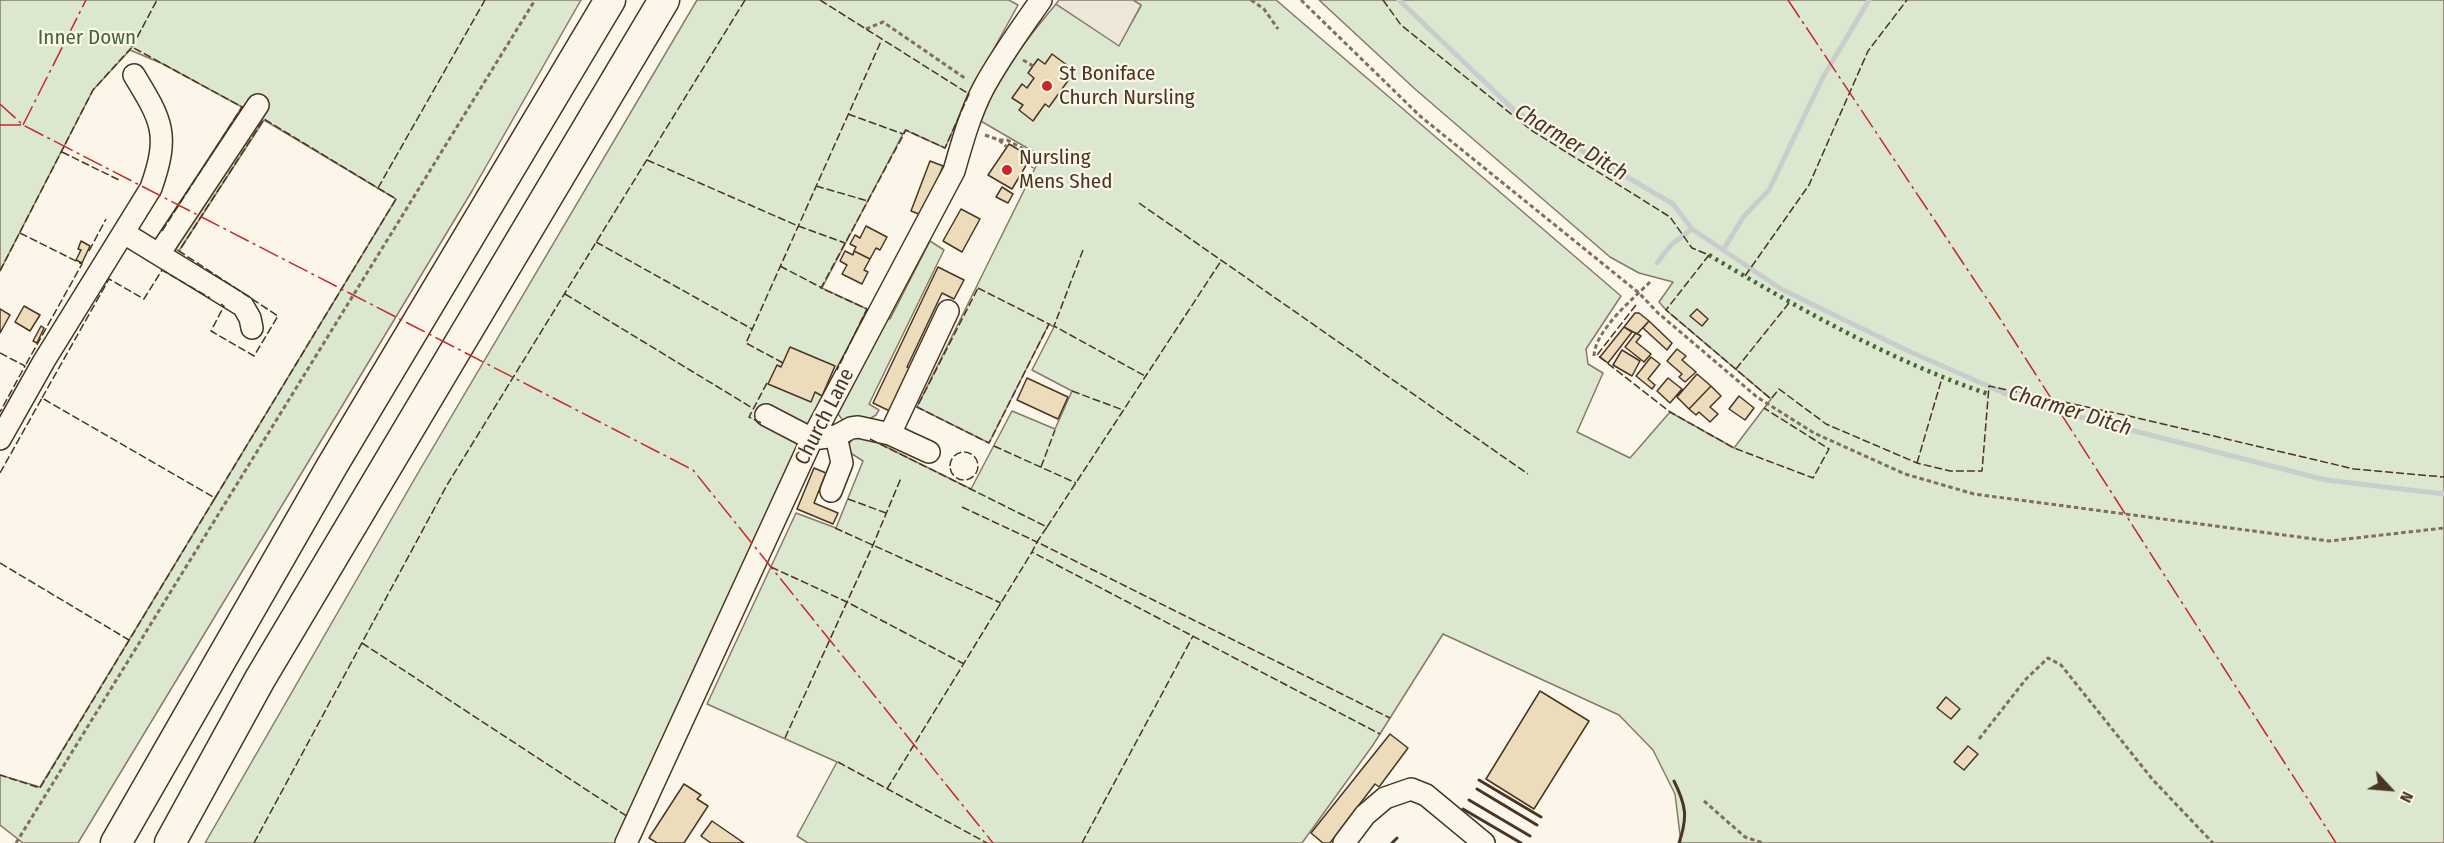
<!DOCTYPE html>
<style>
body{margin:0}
#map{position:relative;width:2444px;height:843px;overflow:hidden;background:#fbf6e9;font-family:"Fira Sans Condensed",sans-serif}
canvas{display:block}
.north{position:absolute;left:2360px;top:759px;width:60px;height:60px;-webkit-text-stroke:4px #fbf6e9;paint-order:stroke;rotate:116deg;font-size:16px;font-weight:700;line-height:24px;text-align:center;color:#4a3520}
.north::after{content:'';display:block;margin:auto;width:21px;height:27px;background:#4a3520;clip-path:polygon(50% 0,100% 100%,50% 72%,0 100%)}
</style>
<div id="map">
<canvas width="2444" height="843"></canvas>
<div class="north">N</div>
</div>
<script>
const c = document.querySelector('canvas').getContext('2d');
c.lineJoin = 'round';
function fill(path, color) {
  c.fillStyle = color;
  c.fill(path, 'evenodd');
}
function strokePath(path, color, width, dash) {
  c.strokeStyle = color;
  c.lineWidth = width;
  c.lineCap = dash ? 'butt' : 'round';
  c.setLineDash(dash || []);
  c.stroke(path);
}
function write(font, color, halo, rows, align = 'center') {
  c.font = font + ' "Fira Sans Condensed",sans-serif';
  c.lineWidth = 4.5;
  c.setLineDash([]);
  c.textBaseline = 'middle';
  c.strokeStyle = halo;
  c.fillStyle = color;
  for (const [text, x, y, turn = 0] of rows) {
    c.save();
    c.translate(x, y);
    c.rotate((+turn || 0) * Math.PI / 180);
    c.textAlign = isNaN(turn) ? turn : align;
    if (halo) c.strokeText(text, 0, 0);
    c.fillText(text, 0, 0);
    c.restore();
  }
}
const green = new Path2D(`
 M0,0H581L472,191L78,843H23L0,825V775L40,787L396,199L264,120L179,251L157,238L242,107L163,64L130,50L93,90L0,271Z
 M697,0H1009L1018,5L969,94L945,148L905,130L822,288L867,309L772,501L616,843H205L418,473Z
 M1133,0H1276L1621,296L1586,349L1588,364L1603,373L1577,432L1630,458L1670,412L1734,448L1771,399L1666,310L1659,302L1673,282L1639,273L1610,257L1415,89L1319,0H2444V843H1681L1675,794L1653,750L1619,715L1443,634L1373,745L1302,843H808L797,836L837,762L707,704L796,513L836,528L863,461L846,450L856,432L971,489L1012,411L1055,429L1072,391L1032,370L1054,327L1049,324L989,443L917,407L1041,156L979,120C997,76 1026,40 1056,4L1119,45L1141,6Z
 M930,241L944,250L869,404L879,410L876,415L865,422L845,423L838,414L884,317L890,319Z`);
const parking = new Path2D(`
 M1059,0H1133L1141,5L1119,46L1056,4Z`);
const stream = new Path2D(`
 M1399,0L1515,111L1673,204L1692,229L1781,289L1906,350L2029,404L2326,480L2444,494
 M1723,250L1744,216L1769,190L1822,79L1869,0
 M1657,263L1671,245L1692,229`);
const building = new Path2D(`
 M1052,54L1075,71L1049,107L1045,104L1033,121L1019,110L1023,105L1012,98L1022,84L1027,88L1034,78L1028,73L1038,59L1045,64Z
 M1009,144L1031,157L1012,189L988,175Z
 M930,161L943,166L924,216L911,211Z
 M1002,187L1013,194L1008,203L996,197Z
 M961,209L980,219L962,252L943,241Z
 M866,226L887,237L880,250L876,248L870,259L854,251L856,247L850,244L855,235L860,238Z
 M81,241L90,246L82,263L76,260L81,250L78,249Z
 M845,251L853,255L854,251L870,259L864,270L868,272L862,284L842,274L847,265L840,261Z
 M938,267L964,280L954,299L942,293L907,367L917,371L896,414L873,403Z
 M24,306L40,315L30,331L15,322Z
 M0,309L10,315L0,333Z
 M1697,309L1708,319L1702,326L1690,316Z
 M1635,313H1639L1649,321L1637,334L1624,327Z
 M1649,321L1672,343L1667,350L1643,328Z
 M41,326L44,328L37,343L33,341Z
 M1624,327L1632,332L1608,363L1600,357Z
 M1636,333L1641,336L1636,342L1651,354L1644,362L1625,347Z
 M790,347L835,366L822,396L815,392L811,402L768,384L777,365L781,367Z
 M1677,349L1686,356L1682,360L1696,372L1685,382L1679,377L1682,374L1667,361Z
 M1622,350L1640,361L1632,376L1613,365Z
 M1651,357L1660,364L1648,379L1655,385L1652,389L1636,376Z
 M1697,374L1711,386L1689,409L1677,397Z
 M1027,378L1068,397L1058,419L1017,400Z
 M1668,378L1682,389L1670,403L1657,391Z
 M1711,386L1721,396L1710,407L1718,414L1710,422L1699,412L1696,415L1689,409Z
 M1739,396L1754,408L1745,420L1729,409Z
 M814,468L826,473L814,503L838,513L833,524L797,509Z
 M1540,691L1589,721L1534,809L1486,779Z
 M1946,697L1960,709L1951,719L1937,708Z
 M1390,734L1408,748L1379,787L1375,784L1330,843H1323L1311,833Z
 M1968,746L1978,754L1964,770L1954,762Z
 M684,784L701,795L697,799L708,806L684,843H657L649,838Z
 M712,821L744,843H711L701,836Z`);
const path = new Path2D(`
 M1251,0L1264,9L1278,29
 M1301,0L1420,116L1639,293L1658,313L1757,397L1814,433L1905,474L1974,494L2329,541L2444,528
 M866,29L883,22L966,79
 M1023,60L1033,66
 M985,135L999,140L1007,147
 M999,140H1007L1035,155L1036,161L1032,168
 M1594,356C1595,330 1633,299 1651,281
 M1979,739L2026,679L2048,658L2061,665L2153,780L2213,843
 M1704,801L1745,837L1763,843
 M16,843L535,0`);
const minor = new Path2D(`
 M124,233L243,306L250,318L252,328
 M159,254L258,105
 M766,415L812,439L836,436L851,428L858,427L890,434L948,311
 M890,434L929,452
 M0,439L44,361L151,188C170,134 162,121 134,75
 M831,491L842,463L836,436
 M626,843L812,439L954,171C962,143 970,114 983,89C1000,57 1021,29 1041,0
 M1344,843L1365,815L1385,798L1411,789L1426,795L1484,843`);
const highway = new Path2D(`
 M116,843L332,466L610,0
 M170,843L260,679L664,0`);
const hedge = new Path2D(`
 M1709,255C1798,308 1889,360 1988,394`);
const fence = new Path2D(`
 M820,0L969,94L945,148L906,130L821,288L867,309L837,370
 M1383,0L1401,25L1531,130L1670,217L1692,248L1709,255L1666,310L1771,399L1779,389L1826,424L1917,463L1950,471H1982L1989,386L2129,416L2354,469L2444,477
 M132,47L157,0
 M848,114L903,134
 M62,152L121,181
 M647,160L798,226L845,243
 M816,186L868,201
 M378,188L485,0
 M1139,203L1528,474
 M162,231L242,107H244
 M20,233L82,264L25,366
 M596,242L752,329
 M1083,250L1054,326L1145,376
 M89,251L106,219
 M780,266L822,288
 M0,271L93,90L132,47L242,107
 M1745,276L1809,185L1868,51L1907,0
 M978,288L1049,324L989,443L917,407Z
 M565,294L754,409
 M1636,305L1597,355L1670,412L1734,448L1813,478L1829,449L1764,408
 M0,353L25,366L0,412
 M783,363L746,343L882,39
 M1736,369L1789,303
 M1072,391L1123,410
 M42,398L109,279L144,299L162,270L210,298
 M761,423L749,417L768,381
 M870,439L1047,527L1037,542L1390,718
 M994,446L1076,483
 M950 466a14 14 0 1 1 28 0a14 14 0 1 1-28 0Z
 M1917,463L1942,378
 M1041,467L1055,430
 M0,473L42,398L215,498L40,788L0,775
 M215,498L396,199L264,119L179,251L278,316L254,356L211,331L224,306L221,304
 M848,499L886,513
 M962,507L1037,542L1032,552L1380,734
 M1047,527L1221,261
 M835,528L1001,603
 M0,563L129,640
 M771,567L847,602L964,664
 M362,643L628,817
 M785,738L873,545L901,478
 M838,762L987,843
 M887,789L1032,552
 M254,843L447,485L745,0
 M1082,843L1193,636`);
const wall = new Path2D(`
 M1479,780L1541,817
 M1674,781C1686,805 1688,817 1679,843
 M1477,789L1537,825
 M1469,800L1530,836
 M1463,809L1521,843
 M1392,843L1397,838`);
const power = new Path2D(`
 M1788,0L1999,317L2336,843
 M0,104L23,125L693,470L993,843
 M0,125H23
 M23,125L86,0`);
const markers = [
 [1047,86,6,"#c62828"],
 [1007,170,6,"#c62828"]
];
const parkNames = [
 ["Inner Down",87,38]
];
const poiNames = [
 ["St Boniface",1059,74],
 ["Church Nursling",1059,98],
 ["Nursling",1019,158],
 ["Mens Shed",1019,182]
];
const streetNames = [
 ["Church Lane",825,417,-63]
];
const waterNames = [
 ["Charmer Ditch",1571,143,31],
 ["Charmer Ditch",2070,411,17]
];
fill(green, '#dce7d0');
strokePath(green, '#887966', 1.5);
fill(parking, '#ede7d9');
strokePath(parking, '#887966', 1.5);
strokePath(stream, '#c9cecd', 5);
fill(building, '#ecdcbc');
strokePath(building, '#4a3520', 1.5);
strokePath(minor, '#4a3520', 24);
strokePath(highway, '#4a3520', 33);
strokePath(path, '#7f6f5c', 3, [4.5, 3]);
strokePath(minor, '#fbf6e9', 21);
strokePath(highway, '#fbf6e9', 30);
strokePath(hedge, '#436837', 4.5, [3, 4.5]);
strokePath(fence, '#4a3520', 1.5, [8, 3]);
strokePath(wall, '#4a3520', 3);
strokePath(power, '#c62828', 1.5, [21, 4.5, 3, 4.5]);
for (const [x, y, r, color] of markers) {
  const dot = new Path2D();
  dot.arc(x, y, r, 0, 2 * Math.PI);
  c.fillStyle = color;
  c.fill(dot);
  strokePath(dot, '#fbf6e9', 2);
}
write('21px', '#436837', '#fbf6e9', parkNames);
write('21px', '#4a3520', '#fbf6e9', poiNames, 'left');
write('21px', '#4a3520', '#fbf6e9', streetNames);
write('italic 22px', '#4a3520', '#fbf6e9', waterNames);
</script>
